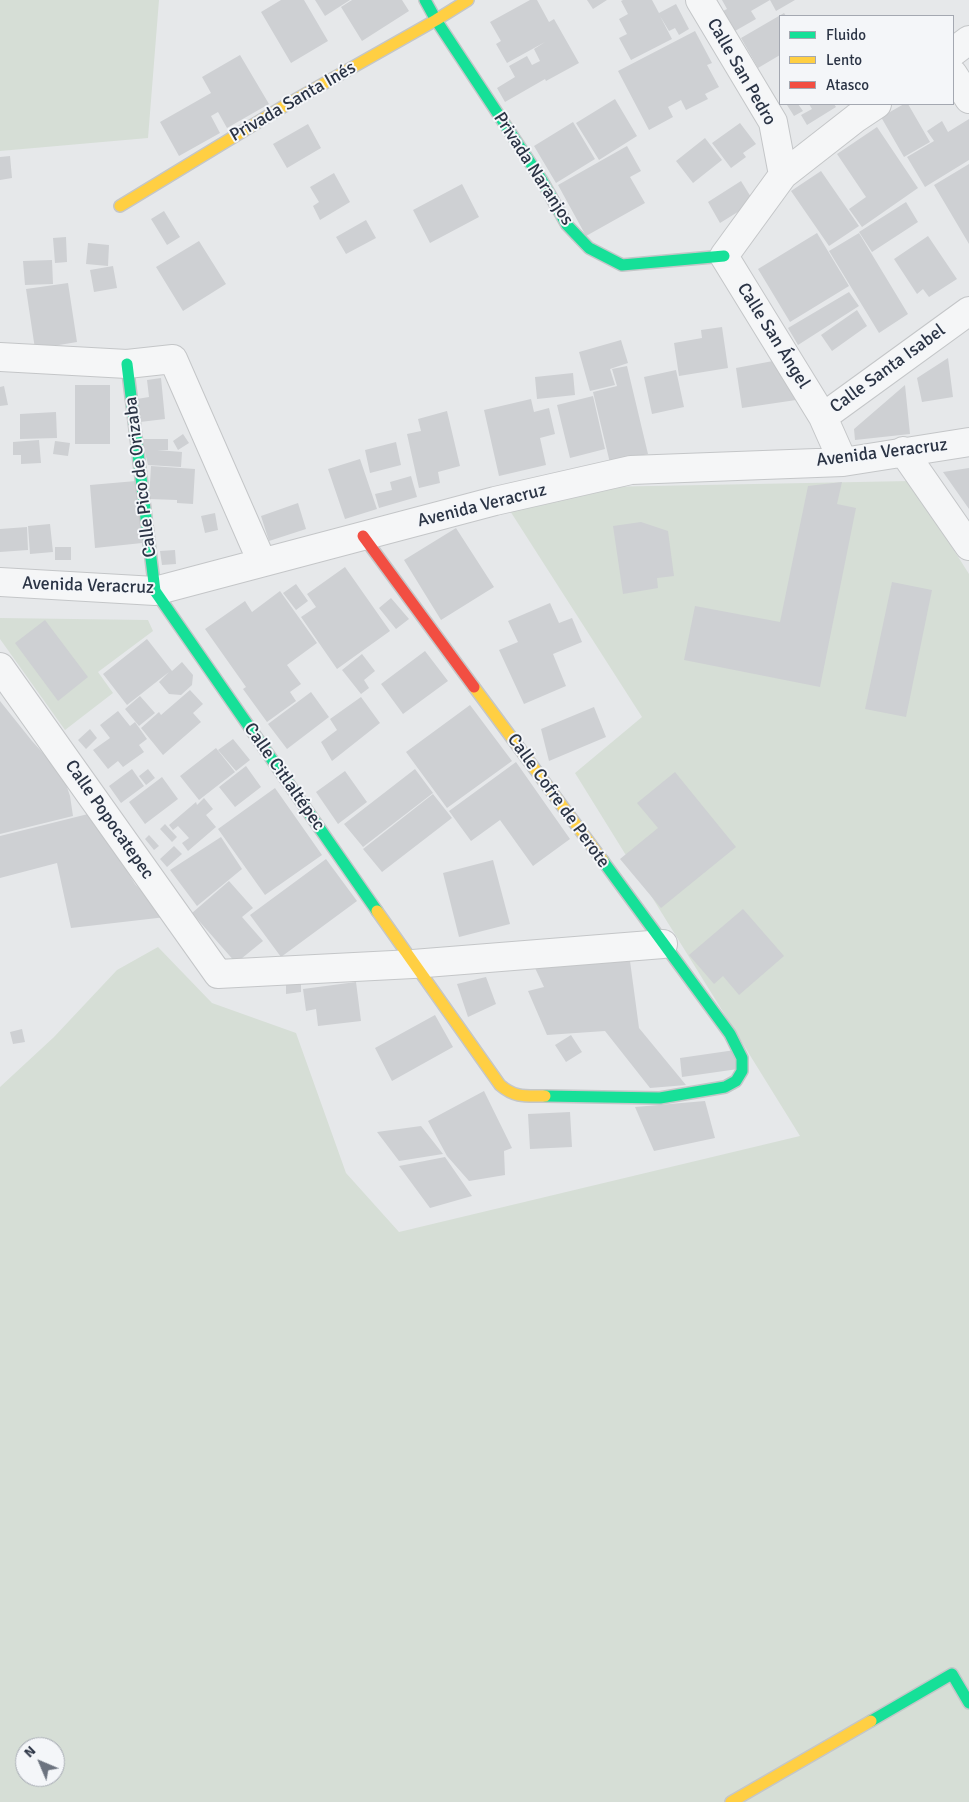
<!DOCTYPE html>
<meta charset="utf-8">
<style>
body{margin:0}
#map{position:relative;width:969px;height:1802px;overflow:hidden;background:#e6e8ea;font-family:Signika,sans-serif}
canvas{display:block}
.legend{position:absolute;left:779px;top:15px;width:175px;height:90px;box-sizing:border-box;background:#f4f6f9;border:1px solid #a4a8b1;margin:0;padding:6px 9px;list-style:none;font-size:15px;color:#2b3445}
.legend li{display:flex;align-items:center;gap:10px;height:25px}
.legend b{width:25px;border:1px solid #a4a8b1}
.north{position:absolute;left:15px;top:1737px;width:50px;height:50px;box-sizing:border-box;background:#f4f6f9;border:1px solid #a4a8b1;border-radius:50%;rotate:315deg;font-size:14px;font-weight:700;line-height:20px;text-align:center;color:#2b3445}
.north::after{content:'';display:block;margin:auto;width:18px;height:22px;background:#6c737f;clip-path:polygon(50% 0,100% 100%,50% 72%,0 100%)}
</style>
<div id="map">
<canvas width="969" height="1802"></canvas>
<ul class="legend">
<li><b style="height:6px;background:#16e098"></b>Fluido</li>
<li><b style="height:6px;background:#ffcf43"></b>Lento</li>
<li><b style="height:6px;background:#f24e42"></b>Atasco</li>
</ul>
<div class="north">N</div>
</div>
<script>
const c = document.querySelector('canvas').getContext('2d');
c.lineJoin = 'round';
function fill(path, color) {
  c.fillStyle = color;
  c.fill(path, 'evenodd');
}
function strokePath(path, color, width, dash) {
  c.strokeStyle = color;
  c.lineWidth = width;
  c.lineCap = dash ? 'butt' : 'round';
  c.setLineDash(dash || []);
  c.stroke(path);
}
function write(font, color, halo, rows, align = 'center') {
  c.font = font + ' Signika,sans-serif';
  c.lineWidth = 4;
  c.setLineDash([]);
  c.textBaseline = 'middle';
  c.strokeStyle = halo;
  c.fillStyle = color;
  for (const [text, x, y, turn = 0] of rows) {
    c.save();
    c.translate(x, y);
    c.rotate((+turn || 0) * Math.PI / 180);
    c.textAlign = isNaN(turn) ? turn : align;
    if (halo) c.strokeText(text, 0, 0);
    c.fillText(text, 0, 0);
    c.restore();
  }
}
const green = new Path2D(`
 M0,0H159L148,138L0,151Z
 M910,481L969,574V1802H0V1087L54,1037L117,970L158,947L212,1003L296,1033L346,1173L399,1232L800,1136L575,773L642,717L496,489ZM25,1747H55V1777H25Z
 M0,618L148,620L153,631L98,672L113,693L65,730L0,639Z`);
const building = new Path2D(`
 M281,0H304L328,41L291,63L261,12Z
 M315,0H350L325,16Z
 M352,0H402L409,11L362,41L341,7Z
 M530,0H537L549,22L554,19L579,63L546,81L545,79L505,102L497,88L515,77L509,66L527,56L532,65L540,61L534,49L545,42L507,63L496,44L501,41L490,22Z
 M587,0H607L593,9Z
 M623,0H652L659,13L676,4L689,29L679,35L675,28L669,31L660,16L672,39L631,60L619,38L627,34L619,19L628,14L621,1Z
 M722,0H795L776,11L770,0L751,11L756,19L735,31L723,11L727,9Z
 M784,13L786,16H780V55L758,68L741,38Z
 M695,31L712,63L707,65L719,87L705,94L708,99L686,110L681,100L668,107L673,117L649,130L618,71Z
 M240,55L269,104L227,128L218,112L211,116L220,133L179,156L160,122L211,93L202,77Z
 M615,99L637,136L599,160L576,123Z
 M790,104H798L803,111L794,116L787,105Z
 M809,104H834L836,107L807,125L801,115L812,109Z
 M904,104H908L930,142L904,157L881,117Z
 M969,119V160L925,187L907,157L934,141L927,131L942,121L948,132Z
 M573,122L595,159L556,183L534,146Z
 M740,123L756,144L743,153L746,157L731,168L712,143Z
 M308,124L321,148L287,168L273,144Z
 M877,127L918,188L862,227L849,209L866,197L837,154Z
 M705,138L722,160L693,183L676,161Z
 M627,146L641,171L630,177L645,203L586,236L558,185Z
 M10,156L12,178L0,180V157Z
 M969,164V244L934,185Z
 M821,171L859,226L829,246L791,191Z
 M334,173L350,202L320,220L313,206L319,202L310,187Z
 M741,181L754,202L720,223L708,202Z
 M462,184L479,217L430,243L413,210Z
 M906,202L918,222L872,252L859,232Z
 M164,211L180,237L167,245L151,219Z
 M366,220L376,238L346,254L336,237Z
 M817,233L849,286L790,322L758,269Z
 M859,233L908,314L879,333L829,251Z
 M928,236L957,279L929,297L923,289L917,294L894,259Z
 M66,237L67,262L55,263L53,238Z
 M199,241L226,284L183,311L156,267Z
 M88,243L109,245L108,266L86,264Z
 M52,260L53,284L25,285L23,261Z
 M113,266L117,288L94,292L90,270Z
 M68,283L77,342L35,349L26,289Z
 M849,292L859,306L798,345L788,328Z
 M857,310L867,326L832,351L821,335Z
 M722,327L728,368L679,376L674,343L702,338L701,330Z
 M621,340L628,363L610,369L615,385L590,391L579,352Z
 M948,358L953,397L922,402L917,378Z
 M773,361L796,400L742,408L736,368Z
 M627,366L648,454L610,463L593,392L617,386L612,369Z
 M676,370L684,407L652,414L644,377Z
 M573,373L575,395L537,399L535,377Z
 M161,378L165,419L140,422L137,399L149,397L147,380Z
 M75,385H110V444H75Z
 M905,385L910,434L855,440L854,429Z
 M4,386L8,405L0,406V387Z
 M593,396L605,449L570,458L557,405Z
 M531,399L534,412L549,408L555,434L540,438L546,465L499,476L484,410Z
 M447,411L460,466L438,472L440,483L419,488L407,434L421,431L418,419Z
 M56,412L57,438L20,439V414Z
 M183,434L189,443L178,450L173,441Z
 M142,439H168V450H157L182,452L181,467L148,465Z
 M39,440L41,463L21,464V455H13V442Z
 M55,441L70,443L68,456L53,454Z
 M396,442L401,465L370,473L365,450Z
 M360,459L377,509L345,519L328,469Z
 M151,466L195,469L193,504L177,503V500L149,499Z
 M969,468V509L943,472Z
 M411,476L417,497L379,508L375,494L392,490L390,482Z
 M136,481L142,543L95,548L90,485Z
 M842,482L837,504L856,508L820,687L684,660L695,606L780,622L808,486Z
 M298,503L306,529L269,541L261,516Z
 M215,513L218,530L205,533L201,516Z
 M641,522L668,531L674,576L657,578L658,588L623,594L613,526Z
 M50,524L53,552L30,554L28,526Z
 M27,527L28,550L0,552V529Z
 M456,528L494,587L441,620L404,560Z
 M55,547H71V560H55Z
 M175,550L176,564L162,565L160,551Z
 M345,567L390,631L337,669L301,617L316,607L307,594Z
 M892,582L932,590L906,717L865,709Z
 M296,584L308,601L296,610L283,593Z
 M280,591L317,643L287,665L301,684L290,692L296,701L267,722L243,689L246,687L205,629L245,601L252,612Z
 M391,598L409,619L396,629L379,608Z
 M550,603L559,623L572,618L582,642L553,654L566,686L524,704L499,650L518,642L508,621Z
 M45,620L88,677L58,701L15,643Z
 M147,639L172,671L182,662L193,675L192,685L181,695L169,694L159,682L169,672L127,705L103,674Z
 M425,651L448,681L403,714L381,684Z
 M362,654L375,671L364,680L369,688L361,694L342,670Z
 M190,690L203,704L193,713L201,722L163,755L141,728L159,712L161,715Z
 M311,692L329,717L287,749L268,724Z
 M140,696L155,713L139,726L125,709Z
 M361,697L380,723L332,761L321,742L337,730L330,719Z
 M0,701L32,741L63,775L70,796L73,816L0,834Z
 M470,705L512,761L447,808L406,752Z
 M594,707L606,737L549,761L541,729Z
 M118,711L130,726L135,722L147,739L139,745L144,752L123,767L118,761L108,769L93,750L110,738L100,725Z
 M90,729L97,738L86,749L78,740Z
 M233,739L250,760L236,771L218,750Z
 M216,748L235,772L199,800L180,776Z
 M516,762L570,839L533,866L500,820L471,841L449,811Z
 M246,766L261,787L235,807L219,787Z
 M132,769L144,786L121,803L109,786Z
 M148,769L155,778L146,785L139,776Z
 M415,769L433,793L363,847L344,824Z
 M345,771L367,802L338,824L316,792Z
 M675,772L736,847L661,908L620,859L658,828L637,803Z
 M162,777L178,799L145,824L129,802Z
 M275,788L322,855L265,895L218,829Z
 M433,794L452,818L382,872L363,849Z
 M204,798L213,809L206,815L216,827L188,851L182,843L189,838L178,826L173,830L169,825L196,802L197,805Z
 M92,813L135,884L166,917L71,928L57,863L0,878V836Z
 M165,824L177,837L172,842L160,829Z
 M149,835L159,846L154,850L145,839Z
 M221,837L242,869L197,906L170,870Z
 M174,846L182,854L167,867L160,859Z
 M326,859L357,901L281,957L250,915Z
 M493,860L510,924L459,937L443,873Z
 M229,881L253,908L242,917L263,941L236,963L192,913Z
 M743,909L784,956L739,995L723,976L714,984L689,955Z
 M630,961L639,1028L686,1085L650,1088L605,1031L547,1035L528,991L544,987L535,968Z
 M486,977L496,1004L468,1017L457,984Z
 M301,982V992L286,994V983Z
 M356,982L361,1021L318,1026L316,1009L306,1011L303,989Z
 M435,1015L453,1047L392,1081L375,1048Z
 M22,1029L25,1042L13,1044L10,1032Z
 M571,1035L582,1052L566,1062L555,1045Z
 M735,1050L738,1069L682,1077L680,1058Z
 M484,1091L512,1148L504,1151L505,1175L469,1181L447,1156L428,1121Z
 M705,1101L715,1138L654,1151L635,1107Z
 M570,1112L572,1147L530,1149L528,1114Z
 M421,1126L443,1154L399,1161L377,1132Z
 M445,1157L472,1196L430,1208L399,1166Z`);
const street = new Path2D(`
 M700,0L773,122L783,175
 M953,52L969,40
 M953,74L969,99
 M0,357L127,364L173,359L262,562
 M823,417L724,256L783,175L856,118L877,104
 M903,451L969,546
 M843,462L823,417L969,311
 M0,582L155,591L495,501L631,470L843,462L969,442
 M0,667L218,974L413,964L663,944`);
const fast = new Path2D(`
 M425,0L436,20L541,179L567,225L589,248L622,265L724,256
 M127,364L155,591L377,911
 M545,1096L660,1098L725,1087L736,1081L742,1071V1058L730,1034L603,861
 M871,1721L952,1674L969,1703`);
const slow = new Path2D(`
 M120,206L286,105L436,20L468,0
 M474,687L603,861
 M377,911L500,1085C515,1098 526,1096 545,1096
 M731,1802L871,1721`);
const jam = new Path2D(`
 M363,536L474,687`);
const streetNames = [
 ["Calle San Pedro",741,72,60],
 ["Privada Santa Inés",293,102,-30],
 ["Privada Naranjos",533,169,57],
 ["Calle San Ángel",773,336,58],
 ["Calle Santa Isabel",888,369,-36],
 ["Avenida Veracruz",882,453,-7],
 ["Calle Pico de Orizaba",141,477,-97],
 ["Avenida Veracruz",482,506,-14],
 ["Avenida Veracruz",88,586,2],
 ["Calle Citlaltépec",284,777,55],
 ["Calle Cofre de Perote",558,801,54],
 ["Calle Popocatepec",109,820,55]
];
fill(green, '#d6ded6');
fill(building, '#ced0d3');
strokePath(street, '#c4c6c8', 30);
strokePath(fast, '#c4c6c8', 14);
strokePath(slow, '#c4c6c8', 14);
strokePath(jam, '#c4c6c8', 14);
strokePath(street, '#f5f6f7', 28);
strokePath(fast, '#16e098', 11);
strokePath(slow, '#ffcf43', 11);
strokePath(jam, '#f24e42', 11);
write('18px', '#2b3445', '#f4f6f9', streetNames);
</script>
